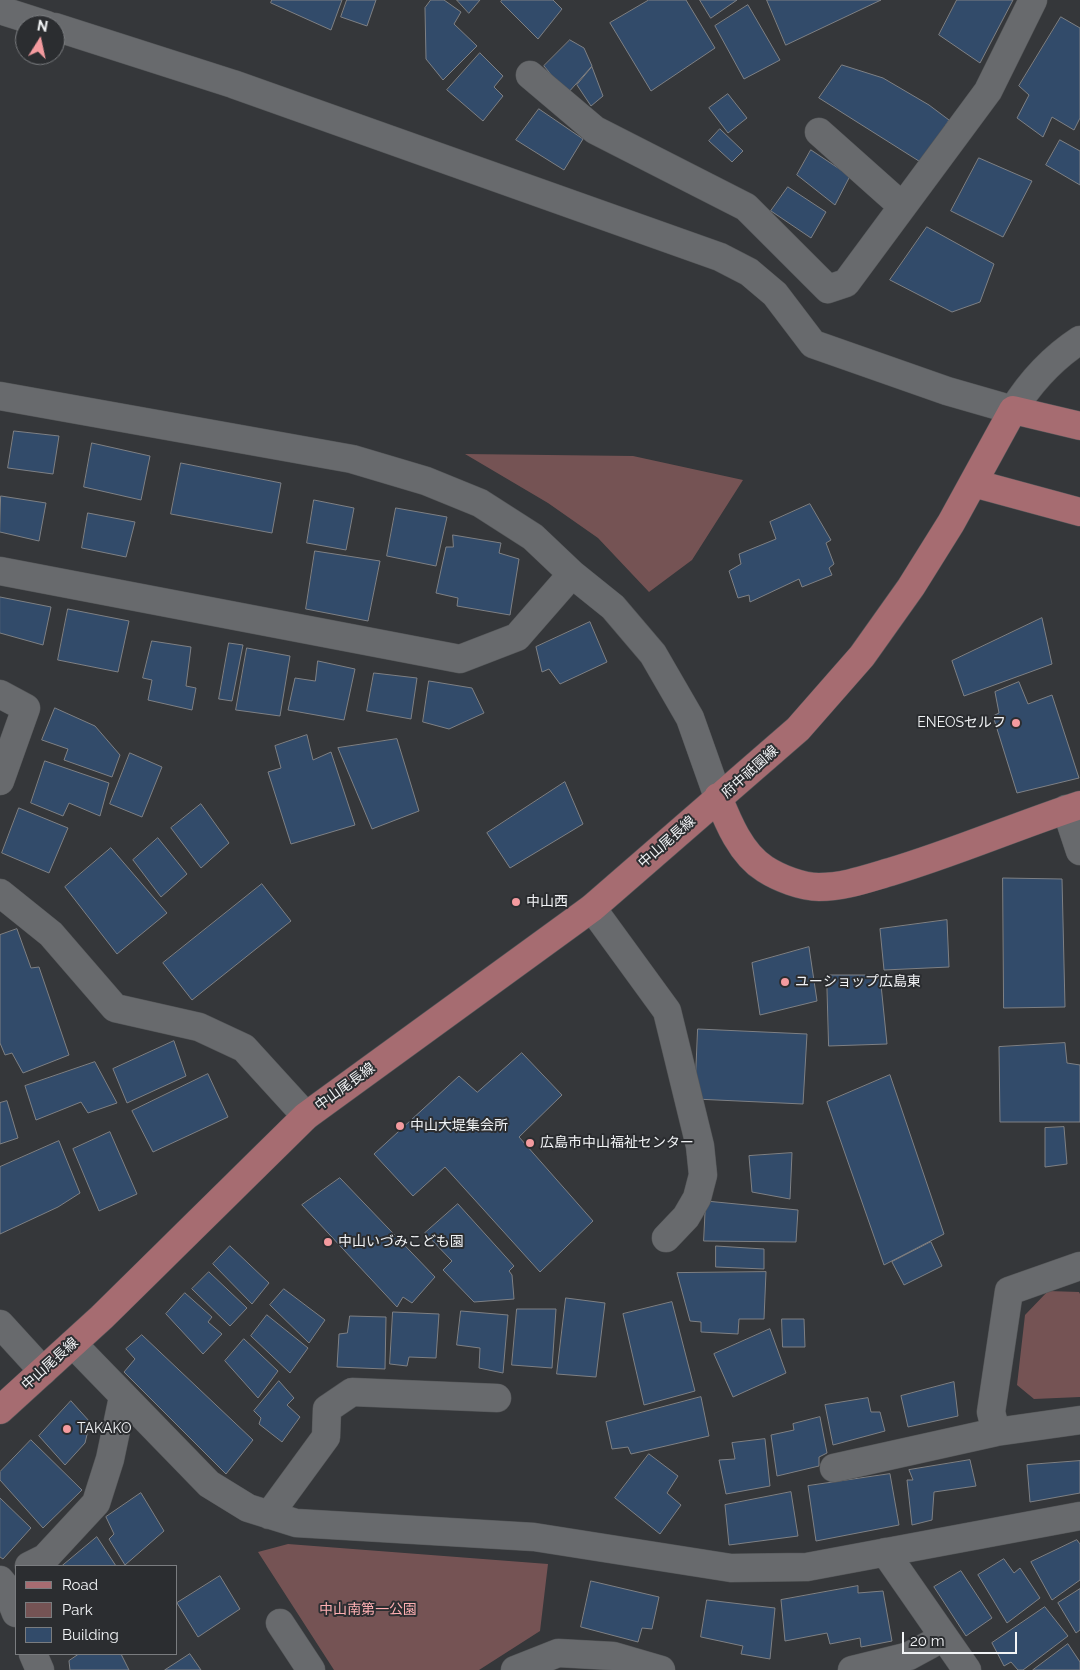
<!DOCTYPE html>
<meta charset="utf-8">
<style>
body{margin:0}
#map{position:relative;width:1080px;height:1670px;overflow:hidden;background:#35373a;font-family:Raleway,sans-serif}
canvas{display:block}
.legend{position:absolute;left:15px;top:1565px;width:162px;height:90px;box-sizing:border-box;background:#2b2d30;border:1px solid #7a7c7f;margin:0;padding:6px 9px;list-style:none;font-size:15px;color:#f1f3f5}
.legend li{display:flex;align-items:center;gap:10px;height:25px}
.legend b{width:25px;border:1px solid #7a7c7f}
.north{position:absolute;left:15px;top:15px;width:50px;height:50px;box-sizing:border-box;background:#2b2d30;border:1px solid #7a7c7f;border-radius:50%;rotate:10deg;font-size:14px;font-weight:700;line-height:20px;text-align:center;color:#f1f3f5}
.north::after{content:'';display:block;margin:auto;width:18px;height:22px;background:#f49b9f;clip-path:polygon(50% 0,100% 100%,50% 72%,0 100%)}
.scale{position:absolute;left:902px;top:1632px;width:115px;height:22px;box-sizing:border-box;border:2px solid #f1f3f5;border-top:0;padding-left:6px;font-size:15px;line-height:18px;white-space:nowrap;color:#f1f3f5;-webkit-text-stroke:4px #2b2d30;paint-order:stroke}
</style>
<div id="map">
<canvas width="1080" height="1670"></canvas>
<ul class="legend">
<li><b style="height:6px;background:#a66c71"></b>Road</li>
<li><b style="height:14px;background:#755354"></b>Park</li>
<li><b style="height:14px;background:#324b6a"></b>Building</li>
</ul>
<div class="north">N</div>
<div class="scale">20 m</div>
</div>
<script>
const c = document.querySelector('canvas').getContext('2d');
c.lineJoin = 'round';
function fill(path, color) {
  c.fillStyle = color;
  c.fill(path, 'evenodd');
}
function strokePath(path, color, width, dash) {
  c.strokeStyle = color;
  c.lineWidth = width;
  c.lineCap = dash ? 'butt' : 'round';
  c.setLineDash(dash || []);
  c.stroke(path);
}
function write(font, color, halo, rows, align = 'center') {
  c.font = font + ' Raleway,"Noto Sans JP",sans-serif';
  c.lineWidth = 4;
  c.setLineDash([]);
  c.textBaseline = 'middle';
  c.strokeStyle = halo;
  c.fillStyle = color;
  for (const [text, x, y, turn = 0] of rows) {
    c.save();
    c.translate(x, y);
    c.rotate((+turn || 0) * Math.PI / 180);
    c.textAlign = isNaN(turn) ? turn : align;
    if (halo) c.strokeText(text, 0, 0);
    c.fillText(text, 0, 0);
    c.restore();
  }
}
const green = new Path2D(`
 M465,454L633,456L743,480L692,560L649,592L598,538L548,503Z
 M1048,1291L1079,1292L1080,1294V1397L1034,1399L1017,1385L1025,1315Z
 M288,1544L548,1564L540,1631L479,1670H334L258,1552Z`);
const building = new Path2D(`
 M272,0H342L331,30L271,3Z
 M347,0H376L367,26L341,17Z
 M431,0H444L461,12L454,24L477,46L443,80L426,59L425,8Z
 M457,0H480L469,13Z
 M502,0H553L562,9L538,39L501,2Z
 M649,0H686L715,48L651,91L610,23Z
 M700,0H737L711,18Z
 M767,0H881L786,45Z
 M957,0H1013L980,63L939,35Z
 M748,5L780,60L744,79L715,26Z
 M1061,17L1080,28V118L1074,130L1052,117L1043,137L1017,118L1029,95L1019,86Z
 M570,40L584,48L592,66L567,94L544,66Z
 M480,53L503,76L494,87L503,96L483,121L447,90Z
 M842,65L883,78L929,105L949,120L922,163L819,98Z
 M592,67L603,96L591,106L577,85Z
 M728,94L747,118L728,133L709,108Z
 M539,109L583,139L564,170L516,140Z
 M720,129L743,151L732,162L709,141Z
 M1060,140L1080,151V185L1046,165Z
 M811,150L850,176L835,205L797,175Z
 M979,158L1032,181L1003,237L951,211Z
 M788,187L826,212L811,238L771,211Z
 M927,227L994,264L980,302L952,312L890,280Z
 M14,431L59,436L53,474L8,468Z
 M92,443L150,456L141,500L84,487Z
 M181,463L281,483L272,533L171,514Z
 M1,496L46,503L39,541L0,532Z
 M314,500L354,508L346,550L307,543Z
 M810,504L831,540L826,543L834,564L829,568L832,575L802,587L799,579L750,602L749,595L738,598L729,571L741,564L739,554L776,539L770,522Z
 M396,508L447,517L436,566L387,556Z
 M88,513L135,522L126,557L82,548Z
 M453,535L501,543L499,553L519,559L510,615L457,606L458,598L436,593L446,547H453Z
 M315,551L380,561L368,621L306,609Z
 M0,597L51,607L43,645L0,633Z
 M68,609L129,621L118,672L58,660Z
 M1042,618L1052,664L964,696L952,661Z
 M590,622L607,662L560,684L549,669L542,672L536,647Z
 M152,641L191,647L186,686L196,688L192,710L148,700L152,680L143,678Z
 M229,643L243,645L232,701L219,699Z
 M247,648L290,656L280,716L236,710Z
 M318,661L355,669L344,720L288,710L295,678L315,681Z
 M374,673L417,678L411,719L367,711Z
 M429,681L472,688L484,713L449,729L423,722Z
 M1019,682L1028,704L1052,695L1079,778L1017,793L993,716L999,713L995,692Z
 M55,708L95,726L120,755L112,777L64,760L68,749L42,740Z
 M307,735L313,760L331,752L355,825L291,844L268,772L281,768L275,746Z
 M397,739L419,811L372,829L338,748Z
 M130,753L162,767L142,817L110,804Z
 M45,761L109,783L100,816L69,803L63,816L31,803Z
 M565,782L583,824L510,868L487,833Z
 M201,804L229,843L201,868L171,828Z
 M19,808L68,828L49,873L2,853Z
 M158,838L187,874L161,897L133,860Z
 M111,848L167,913L117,954L65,887Z
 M1003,878L1062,879L1065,1007L1004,1008Z
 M262,884L291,921L192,1000L163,963Z
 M947,920L949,967L884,970L880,929Z
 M17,929L31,968L39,967L69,1055L23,1073L12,1053L5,1055L0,1043V935Z
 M809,947L817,1001L760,1015L752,963Z
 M827,975H880L887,1044L829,1046Z
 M698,1029L807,1034L803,1104L695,1099Z
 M174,1041L186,1076L127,1103L113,1069Z
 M1065,1043L1067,1063L1080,1065V1122H1000L999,1047Z
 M522,1053L562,1095L519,1137L593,1221L540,1272L445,1167L413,1196L374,1154L459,1076L477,1092Z
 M95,1062L117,1103L88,1113L81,1102L36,1120L25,1086Z
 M208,1074L228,1117L153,1152L132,1111Z
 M890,1075L944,1234L884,1265L827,1102Z
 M7,1101L18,1138L0,1144V1103Z
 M1064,1127L1067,1164L1045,1167V1128Z
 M110,1132L137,1194L99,1211L73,1149Z
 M59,1141L80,1193L58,1207L0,1234V1167Z
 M792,1153L790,1199L752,1192L749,1156Z
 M340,1178L435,1277L412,1303L403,1297L397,1307L302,1205Z
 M706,1201L798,1210L796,1242L704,1241Z
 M458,1204L514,1266L509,1271L512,1275L514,1299L474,1302L443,1270L452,1261L425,1233Z
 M931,1242L942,1266L904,1285L892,1262Z
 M230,1246L269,1283L252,1304L213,1264Z
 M716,1246L764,1249V1269L716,1267Z
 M209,1272L247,1308L230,1326L192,1289Z
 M766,1272L764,1319H739L738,1334L701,1332V1322L690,1321L677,1273Z
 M284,1289L325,1320L309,1343L270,1305Z
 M185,1293L212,1317L208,1322L222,1334L203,1354L166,1314Z
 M566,1298L605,1303L596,1377L557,1374Z
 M672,1302L695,1391L644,1405L623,1314Z
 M517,1309H556L552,1368L512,1365Z
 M461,1311L508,1315L503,1373L479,1368L480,1348L457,1345Z
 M393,1312L439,1314L436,1358L409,1357L407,1366L390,1364Z
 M267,1315L308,1348L290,1373L251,1336Z
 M350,1316L386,1317L385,1369L337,1367L339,1334L347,1333Z
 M782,1319H804L805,1347H783Z
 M770,1329L786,1373L733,1397L714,1354Z
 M142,1335L253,1440L226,1474L124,1372L135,1359L126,1349Z
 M244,1339L278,1371L258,1398L225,1361Z
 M279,1381L294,1398L287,1405L300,1417L282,1442L259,1424L261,1418L254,1411Z
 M954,1382L958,1416L908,1427L901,1396Z
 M701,1397L709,1436L631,1454L628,1447L612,1449L606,1422Z
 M868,1398L871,1412H880L885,1431L833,1445L825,1405Z
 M71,1401L90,1422L85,1443L65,1465L39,1436Z
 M820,1417L827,1453L819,1457V1466L777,1476L771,1435L794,1430L793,1424Z
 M765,1439L770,1486L726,1494L719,1460L735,1459L732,1443Z
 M31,1440L82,1490L43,1528L0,1480V1472Z
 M649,1454L678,1476L667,1493L681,1505L660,1534L615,1498Z
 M970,1460L976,1486L934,1492L932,1520L912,1525L907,1480H913L909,1470Z
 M1080,1461V1493L1030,1502L1027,1465Z
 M890,1474L899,1525L816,1541L808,1486Z
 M791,1492L798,1536L729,1545L725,1505Z
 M141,1493L164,1531L125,1565L109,1539L114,1534L106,1517Z
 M0,1498L31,1528L3,1559L0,1557Z
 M97,1537L116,1566H62Z
 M1077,1540L1080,1544V1580L1052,1600L1031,1562Z
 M1004,1559L1014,1573L1020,1568L1040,1598L1007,1623L978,1575Z
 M961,1571L992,1618L966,1636L934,1587Z
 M220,1576L240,1609L198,1637L177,1603Z
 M591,1581L659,1597L652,1629L642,1628L638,1642L581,1627Z
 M858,1586V1593L883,1591L892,1641L861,1647L860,1638L830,1644L827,1633L785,1641L781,1600Z
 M1080,1589V1630L1076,1633L1058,1603Z
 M707,1600L775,1608L770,1659L741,1654L743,1646L701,1637Z
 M1045,1607L1068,1636L1023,1670H1018L1011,1662L1004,1666L992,1643Z
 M1068,1644L1080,1662V1670H1033Z
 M79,1654H121L129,1670H70L69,1661Z
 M190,1654L201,1670H165Z`);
const minor = new Path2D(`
 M0,10L47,25
 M55,27L233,84L720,257L749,272L775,294L813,344L947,391L1013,410C1031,381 1051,359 1080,340
 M530,75L595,130L746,207L828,289L846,283L988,91L1033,0
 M819,132L902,206
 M0,396L352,459L426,481L480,503L533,537L572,574L613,607L653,654L690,718L718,797
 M0,571L460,659L517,637L572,574
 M0,694L26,708L0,781
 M1066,809L1080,851
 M0,893L51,934L115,1008L199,1027L244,1048L306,1116
 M592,908L667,1011L700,1146L703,1175L697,1198L686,1217L666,1238
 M1080,1266L1009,1291L991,1412L996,1432L1080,1420
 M0,1324L43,1371
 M73,1344L209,1484L248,1508L296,1523L534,1537L731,1568L807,1567L1080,1516
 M834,1468L996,1432
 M269,1515L326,1437L327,1409L352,1392L497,1398
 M885,1552L967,1670
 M29,1566L45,1558L96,1503L110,1459L123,1397
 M0,1580L5,1586L16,1613
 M280,1623L311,1670
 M33,1654L40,1670
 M515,1670L558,1653L613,1656L661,1670
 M852,1670L909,1656L944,1637`);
const major = new Path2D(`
 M973,483L1080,512
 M718,797C728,822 741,854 765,869C779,878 802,887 819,887C844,887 866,879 890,872C954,853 1016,826 1080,805
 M0,1410L102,1317L306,1116L592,908L798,729L862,656L911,587L951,523L1013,410L1080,426`);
const markers = [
 [1016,723,5,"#f49b9f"],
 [516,902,5,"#f49b9f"],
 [785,982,5,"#f49b9f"],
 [400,1126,5,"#f49b9f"],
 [530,1143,5,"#f49b9f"],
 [328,1242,5,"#f49b9f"],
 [67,1429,5,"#f49b9f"]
];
const poiNames = [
 ["ENEOSセルフ",1006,723,"right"],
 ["中山西",526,902],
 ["ユーショップ広島東",795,982],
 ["中山大堤集会所",410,1126],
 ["広島市中山福祉センター",540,1143],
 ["中山いづみこども園",338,1242],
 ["TAKAKO",77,1429]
];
const streetNames = [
 ["府中祇園線",750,772,-42],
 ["中山尾長線",667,842,-41],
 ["中山尾長線",345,1087,-36],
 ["中山尾長線",50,1364,-42]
];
const parkNames = [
 ["中山南第一公園",368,1610]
];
fill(green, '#755354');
fill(building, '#324b6a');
strokePath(building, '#7e8084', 1);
strokePath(minor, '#545658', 29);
strokePath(major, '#545658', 29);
strokePath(minor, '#686a6d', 28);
strokePath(major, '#a66c71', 28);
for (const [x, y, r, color] of markers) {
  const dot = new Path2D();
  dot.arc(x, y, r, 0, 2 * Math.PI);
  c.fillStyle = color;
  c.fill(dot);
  strokePath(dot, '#2b2d30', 2);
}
write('14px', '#f1f3f5', '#2b2d30', poiNames, 'left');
write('14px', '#f1f3f5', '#2b2d30', streetNames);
write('14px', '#fdafb2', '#2b2d30', parkNames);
</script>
